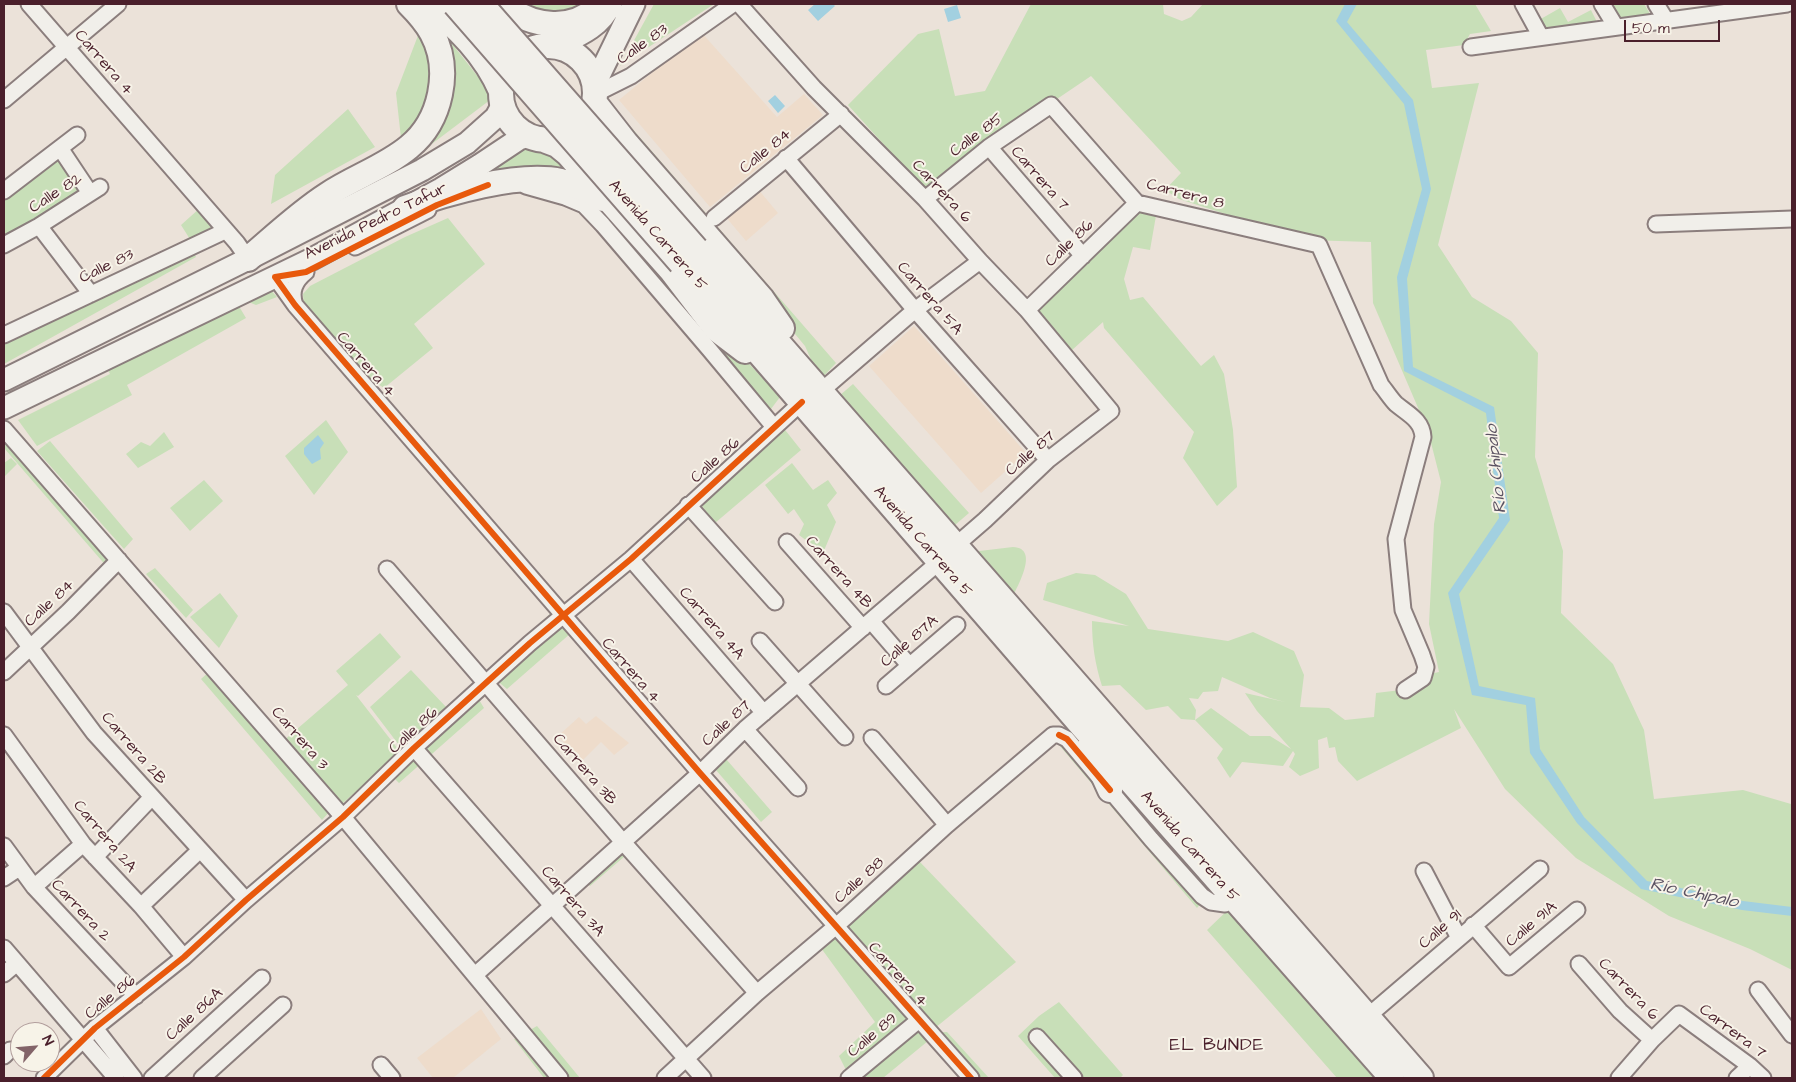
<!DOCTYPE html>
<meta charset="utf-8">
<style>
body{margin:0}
#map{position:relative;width:1796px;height:1082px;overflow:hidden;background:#ebe2d9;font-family:"Architects Daughter",sans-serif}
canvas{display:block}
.frame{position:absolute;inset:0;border:5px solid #4a1f2b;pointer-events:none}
.north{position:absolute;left:10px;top:1022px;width:50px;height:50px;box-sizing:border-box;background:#f7f3e8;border:1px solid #b29e9c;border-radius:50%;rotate:63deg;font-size:14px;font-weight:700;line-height:20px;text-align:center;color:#4a1f2b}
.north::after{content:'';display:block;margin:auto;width:18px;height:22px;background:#826368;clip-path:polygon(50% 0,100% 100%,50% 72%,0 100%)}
.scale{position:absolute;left:1624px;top:20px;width:96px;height:22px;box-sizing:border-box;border:2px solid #4a1f2b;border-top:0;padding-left:6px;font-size:15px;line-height:18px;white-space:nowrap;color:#4a1f2b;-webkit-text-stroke:4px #f7f3e8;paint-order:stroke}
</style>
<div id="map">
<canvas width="1796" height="1082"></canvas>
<div class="frame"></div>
<div class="north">N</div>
<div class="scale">50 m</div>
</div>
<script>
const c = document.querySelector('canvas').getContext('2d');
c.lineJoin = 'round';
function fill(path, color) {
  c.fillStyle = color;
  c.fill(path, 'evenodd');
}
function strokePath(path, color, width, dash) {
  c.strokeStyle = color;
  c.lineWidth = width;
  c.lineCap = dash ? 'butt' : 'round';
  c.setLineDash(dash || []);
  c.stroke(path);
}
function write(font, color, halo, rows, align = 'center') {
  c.font = font + ' "Architects Daughter",sans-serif';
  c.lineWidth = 4;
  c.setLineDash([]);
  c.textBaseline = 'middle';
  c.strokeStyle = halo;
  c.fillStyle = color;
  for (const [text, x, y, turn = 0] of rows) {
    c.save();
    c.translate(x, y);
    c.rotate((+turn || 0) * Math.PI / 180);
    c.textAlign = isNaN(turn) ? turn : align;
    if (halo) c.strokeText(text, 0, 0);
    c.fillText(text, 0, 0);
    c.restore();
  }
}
const built = new Path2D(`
 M701,32L777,117L804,94L823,115L710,207L619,100Z
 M757,188L778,213L746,241L725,216Z
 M914,326L1026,453L981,493L869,366Z
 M596,716L629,743L614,755L601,742L582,761L558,736L579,717L586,724Z
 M481,1009L501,1039L453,1078H433L417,1058Z`);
const green = new Path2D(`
 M521,4H590L581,10L545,14Z
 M654,4H714L620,66Z
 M1031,4H1163L1164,14L1182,21L1191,17L1203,4H1475L1491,31L1470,34L1464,45L1426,50L1432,88L1479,83L1438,245L1472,297L1511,321L1538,353L1535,457L1563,551L1561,613L1613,664L1644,730L1654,799L1743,790L1791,804L1792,806V970L1750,949L1669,916L1576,858L1505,789L1454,709L1461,728L1357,781L1338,761L1335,747L1329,748L1327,737L1318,740L1319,768L1300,776L1289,767L1295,754L1293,751L1283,766L1242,762L1230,778L1217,758L1223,749L1195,720L1181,719L1168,706L1146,710L1120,685L1102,686C1095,664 1092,644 1092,621L1129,626L1043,600L1047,583L1076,573L1095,575L1126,594L1148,629L1228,641L1253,632L1294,651L1304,675L1300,707L1329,708L1345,720L1374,717L1376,693L1401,690L1421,676L1439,672L1429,624L1434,524L1441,482L1428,431L1373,303L1371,242L1306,240L1179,199L1165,190L1181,173L1091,76L924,189L848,105L918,34L939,29L955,96L985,91ZM1222,677L1270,698L1285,702L1245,693L1257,711L1291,749L1270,736H1250L1211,708L1195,720L1196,710L1189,698L1198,699L1203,692L1218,691Z
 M1615,4H1644L1652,17L1619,20L1611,6Z
 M1560,8L1568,22L1591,10L1598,24L1545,30L1539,20Z
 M427,12L494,97L404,165L396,93Z
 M348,109L375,147L271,204L275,175Z
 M616,110L836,363L820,380L805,346L613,114Z
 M531,141L579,176L487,168Z
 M58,152L85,192L4,243V194Z
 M1140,206L1157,210L1150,250L1133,247L1124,279L1130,300L1143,297L1201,366L1214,355L1224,374L1233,430L1237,487L1217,506L1183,458L1194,432L1104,328L1103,322L1071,351L1036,308Z
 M200,208L215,225L193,244L181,225Z
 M604,208L780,397L768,413L599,210Z
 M448,218L485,264L414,324L433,348L384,388L367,377L304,306L303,294L310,286L405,237Z
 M191,247L196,257L4,364V345Z
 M268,287L277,297L256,305L246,301Z
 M237,303L246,318L127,385L132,395L37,446L18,420L110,374L107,368Z
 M853,384L969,513L955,525L839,396Z
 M326,420L348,452L314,495L285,456Z
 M782,426L801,450L715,523L699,502Z
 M164,432L174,447L138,468L126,454L141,442L150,446Z
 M4,435L115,560L108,568L4,448Z
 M50,441L133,539L124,549L37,451Z
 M11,458L17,464L4,477V463Z
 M792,463L813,490L828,480L837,493L827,505L836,522L823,553L799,535L804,524L794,509L788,514L765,485Z
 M204,480L223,501L190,531L170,508Z
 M1013,547C1041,548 1016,589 1010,602L971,552Z
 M155,568L193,610L186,618L146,574Z
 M220,593L238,616L219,648L190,617Z
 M553,611L571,633L507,689L489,674Z
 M380,633L401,657L358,696L356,695L401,753L336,809L282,742L348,685L336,671Z
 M411,670L447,708L402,749L370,707Z
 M210,671L330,811L322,820L201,679Z
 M478,698L484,708L399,783L393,777Z
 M1073,729L1215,886L1197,908L1059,745Z
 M720,752L772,812L761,822L709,762Z
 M618,850L625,856L590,886L583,879Z
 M919,861L1016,962L935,1028L845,929Z
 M1233,905L1377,1078H1337L1207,930Z
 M841,934L909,1018L848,1074L839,1056L875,1022L821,948L779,983L766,974L813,937L820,947Z
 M1059,1002L1123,1075L1120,1078H1055L1018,1036L1039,1016Z
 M537,1026L580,1078H544L514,1039Z
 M917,1028L923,1033L947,1032L989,1078H961L928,1041L883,1078H859Z`);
const water = new Path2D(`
 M815,4H833L835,6L818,21L808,10Z
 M1345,4H1357L1347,22L1413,100L1431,189L1407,279L1413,367L1494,407L1510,520L1459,594L1479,686L1535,698L1540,749L1584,817L1647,881L1743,901L1792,907V916L1742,910L1641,889L1577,823L1530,753L1526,705L1472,695L1448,593L1499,518L1486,413L1404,371L1397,277L1422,189L1404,104L1336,21Z
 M957,5L961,18L948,22L944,9Z
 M775,95L785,106L778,113L768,101Z
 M318,435L324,443L320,449L321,459L312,464L304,454V448Z`);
const minor = new Path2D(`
 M29,4L237,243L248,259
 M739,4L814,88L925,199L980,261L1027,310L1111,411L1048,460L985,520L955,546
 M1523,4L1541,37
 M1602,4L1616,27
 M1656,4L1666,20
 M1471,47L1787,4
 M595,90H603L631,76L733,4
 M4,100L118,4
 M989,147L1083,256
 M60,148L90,193
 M786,158L915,310L1048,460
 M526,186L565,197L584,205L603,225L709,349L774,427
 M4,191L77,135
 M925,199L989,147L1051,105L1137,203L1319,245L1381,385C1386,391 1391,399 1396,404C1408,414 1422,420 1423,437L1396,539L1403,610L1422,655L1426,667L1423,678L1405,690
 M714,218L841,114
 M1656,224L1792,219
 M39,226L91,294
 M4,245L39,226L100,187
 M355,247L428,210
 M284,276L275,277L295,305L700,773L971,1078
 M295,305C290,291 295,281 306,272
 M1027,310L1137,203
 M4,335L225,231
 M820,392L915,310L980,261
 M4,429L343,817L560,1078
 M688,505L775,602
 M787,542L863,628
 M631,559L764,713
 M387,569L623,842L757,993
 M4,612L94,733L246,900
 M871,621L909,665
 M760,641L845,737
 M4,672L68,612L119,560
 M886,686L957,625
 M745,729L798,788
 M4,735L83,844L141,906L184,957
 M872,738L947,825
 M414,748L703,1078
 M4,846L34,887L136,996
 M95,857L152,797
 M1424,871L1459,938
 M4,878L19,868
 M34,887L83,844
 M141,906L200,850
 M1473,925L1509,967L1577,910
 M4,948L116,1078
 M1579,964L1620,1011L1652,1040
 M4,974L17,963
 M475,975L700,773L745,729L939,562
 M1758,990L1792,1035
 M1367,1017L1540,869
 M95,1028L134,1078
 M1037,1037L1074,1078
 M4,1056L10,1050
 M381,1065L392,1078
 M44,1078L95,1028L184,957L246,900L343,817L414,748L530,643L631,559L802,402
 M152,1078L262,978
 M202,1078L283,1005
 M665,1078L757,993L835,927L947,825L1053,735H1059L1067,739L1151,839L1202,896L1211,902L1225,904L1238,895
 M849,1078L919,1020
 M1619,1078L1652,1040L1679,1014L1750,1066L1763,1078
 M1737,1078L1750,1066`);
const secondary = new Path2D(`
 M557,46C578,36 601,27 611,4
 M595,84L634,4
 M4,380L248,259L422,170L467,143L496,117L503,104
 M4,408L312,259L441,189L480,165L519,139L528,136`);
const primary = new Path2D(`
 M426,4C457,25 486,56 501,91
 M504,4C531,28 575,33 600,4
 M501 93a47 47 0 1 1 94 0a47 47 0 1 1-94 0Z
 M594,102L626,143L762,299L782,328
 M541,139L557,145L568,154L671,270L716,329L745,351
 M405,208C446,193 518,172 561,181C576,185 590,191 603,199
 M696,249L1421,1078
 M248,259C274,237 299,213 327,195C354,177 385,167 409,147C441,121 452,70 432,33C426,22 417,12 409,4
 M681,263L1082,726L1392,1078
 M1090,746L1110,790`);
const primaryBridge = new Path2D(`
 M455,4L681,263
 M481,4L696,249`);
const cycleway = new Path2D(`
 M488,185L437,205L306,272L275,277L295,305L700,773L971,1078
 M1059,735L1067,739L1110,790
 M44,1078L95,1028L184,957L246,900L343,817L414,748L530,643L631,559L802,402`);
const streetNames = [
 ["Calle 83",643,45,-35],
 ["Carrera 4",103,63,49],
 ["Calle 85",977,136,-37],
 ["Calle 84",766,152,-39],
 ["Carrera 7",1039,179,49],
 ["Carrera 6",941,192,47],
 ["Calle 82",56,194,-33],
 ["Carrera 8",1185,195,15],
 ["Avenida Pedro Tafur",376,222,-26],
 ["Avenida Carrera 5",657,236,49],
 ["Calle 86",1070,244,-44],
 ["Calle 83",107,267,-26],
 ["Carrera 5A",929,299,49],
 ["Carrera 4",365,365,49],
 ["Calle 87",1031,454,-41],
 ["Calle 86",716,461,-42],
 ["Avenida Carrera 5",922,542,49],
 ["Carrera 4B",838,573,48],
 ["Calle 84",50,604,-43],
 ["Carrera 4A",711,624,49],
 ["Calle 87A",910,642,-41],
 ["Carrera 4",630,671,49],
 ["Calle 87",727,724,-43],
 ["Calle 86",414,731,-43],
 ["Carrera 3",299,739,49],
 ["Carrera 2B",133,749,49],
 ["Carrera 3B",584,770,49],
 ["Carrera 2A",104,837,50],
 ["Avenida Carrera 5",1189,847,49],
 ["Calle 88",860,881,-42],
 ["Carrera 3A",572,902,49],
 ["Carrera 2",80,911,47],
 ["Calle 91A",1532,925,-40],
 ["Calle 91",1441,930,-41],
 ["Carrera 4",897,975,48],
 ["Carrera 6",1628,990,46],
 ["Calle 86",111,998,-39],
 ["Calle 86A",195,1015,-42],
 ["Carrera 7",1732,1032,37],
 ["Calle 89",873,1036,-40]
];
const waterNames = [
 ["Río Chipalo",1497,469,-96],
 ["Río Chipalo",1694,894,12]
];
const neighbourhoodNames = [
 ["EL BUNDE",1217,1046]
];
fill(built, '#eedccb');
fill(green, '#c8dfb8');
fill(water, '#a2d0e0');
strokePath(minor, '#8b7e7d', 19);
strokePath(secondary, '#8b7e7d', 25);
strokePath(primary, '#8b7e7d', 28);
strokePath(minor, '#f1efea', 15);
strokePath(secondary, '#f1efea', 21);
strokePath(primary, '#f1efea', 24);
strokePath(primaryBridge, '#8b7e7d', 28, []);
strokePath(primaryBridge, '#f1efea', 24);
strokePath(cycleway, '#e8590c', 6);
write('16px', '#4a1f2b', '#f7f3e8', streetNames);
write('italic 18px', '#5b5262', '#f7f3e8', waterNames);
c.letterSpacing = '1px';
write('18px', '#4a1f2b', '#f7f3e8', neighbourhoodNames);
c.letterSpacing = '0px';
</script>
